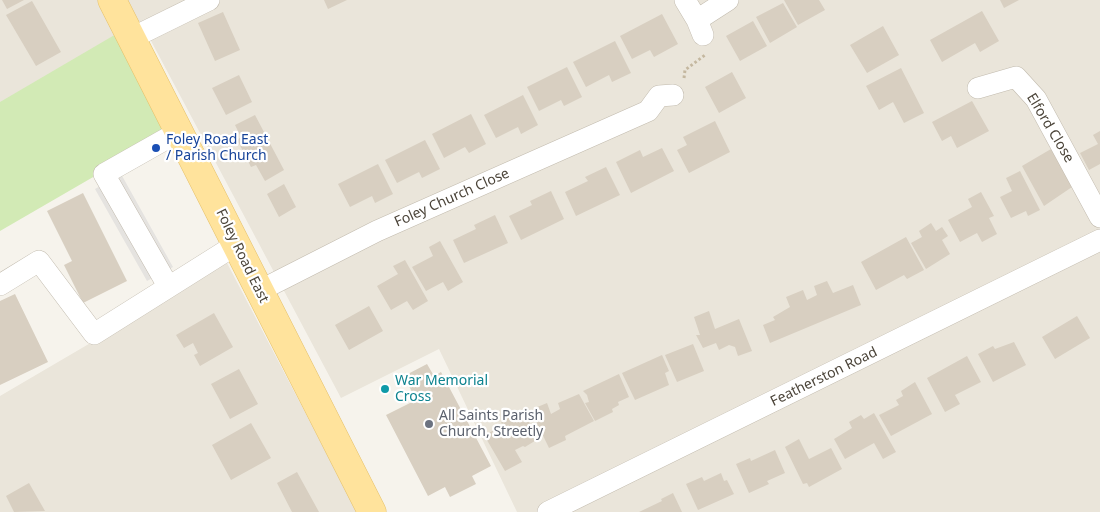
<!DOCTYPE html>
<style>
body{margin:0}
canvas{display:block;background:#f6f3ec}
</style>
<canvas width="1100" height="512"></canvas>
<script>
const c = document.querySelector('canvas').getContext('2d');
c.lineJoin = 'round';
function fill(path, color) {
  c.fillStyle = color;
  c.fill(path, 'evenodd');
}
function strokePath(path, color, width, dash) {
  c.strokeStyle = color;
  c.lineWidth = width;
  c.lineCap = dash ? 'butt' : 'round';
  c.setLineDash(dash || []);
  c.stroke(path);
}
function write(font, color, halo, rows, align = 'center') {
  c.font = font + ' "Noto Sans",sans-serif';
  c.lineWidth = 4.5;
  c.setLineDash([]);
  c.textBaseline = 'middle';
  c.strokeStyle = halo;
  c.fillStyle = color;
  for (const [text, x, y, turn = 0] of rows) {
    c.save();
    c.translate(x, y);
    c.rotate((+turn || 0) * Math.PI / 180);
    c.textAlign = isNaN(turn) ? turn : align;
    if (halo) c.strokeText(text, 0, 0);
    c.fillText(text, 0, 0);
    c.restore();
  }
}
const residential = new Path2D(`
 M0,0H1100V512H517L439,349L341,398L141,22L0,103Z
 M227,263L357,512H0V396Z`);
const green = new Path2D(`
 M123,30L176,129L0,231V102Z`);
const parking = new Path2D(`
 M121,174L173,267L147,281L95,189Z`);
const building = new Path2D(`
 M2,0H24L7,9Z
 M324,0H347L328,9Z
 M784,0H819L825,10L798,25Z
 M1000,0H1019L1004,8Z
 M32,1L61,52L36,66L6,15Z
 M783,3L797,27L770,43L756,17Z
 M982,11L999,41L980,52L975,43L942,62L930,40Z
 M223,12L240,50L215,61L198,23Z
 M662,14L678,44L654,57L650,50L632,59L620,36Z
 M753,21L767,46L740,61L726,36Z
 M883,26L899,55L867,73L850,45Z
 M615,41L631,73L612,82L609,75L586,87L573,62Z
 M567,67L582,97L564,106L561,100L539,111L527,87Z
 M901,68L924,113L904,123L893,102L879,110L866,86Z
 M732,72L746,98L719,113L705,87Z
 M239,75L252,102L226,115L212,88Z
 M523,95L538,125L521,134L518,127L496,138L484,115Z
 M972,101L989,131L957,148L951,136L942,141L932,122Z
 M471,114L486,144L469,153L465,147L444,158L432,134Z
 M255,115L284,170L265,181L256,165L251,167L244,153L237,140L241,137L235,125Z
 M715,121L730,152L689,173L677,150L687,145L683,137Z
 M1100,131V164L1089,170L1080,153L1098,144L1093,135Z
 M425,140L440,169L422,178L419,172L397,183L385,160Z
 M662,148L674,171L631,193L616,162L640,150L643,157Z
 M1051,149L1072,187L1044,206L1022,166Z
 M378,164L393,194L375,203L372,196L350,207L338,184Z
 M606,167L620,195L576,216L565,192L588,181L585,177Z
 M1020,171L1040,210L1028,216L1026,211L1011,218L1000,197L1012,191L1006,178Z
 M284,184L296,207L279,217L267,194Z
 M551,191L564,219L521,240L509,216L532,205L530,201Z
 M981,192L994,216L989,218L997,234L982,242L977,233L960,242L948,220L972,207L968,199Z
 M83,193L127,281L83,303L64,265L72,261L47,211Z
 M495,215L508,243L464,263L453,240L476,229L474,225Z
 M931,223L936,231L942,227L948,236L942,240L950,254L926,269L911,243L922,237L919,231Z
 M906,237L924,270L907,279L904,275L876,290L861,262Z
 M440,241L463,282L448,291L443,282L426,291L412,267L433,256L429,247Z
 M405,260L428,301L413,310L407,301L391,310L377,286L398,274L393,266Z
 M827,281L833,293L853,285L861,305L770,343L763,325L775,320L773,317L790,307L786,297L803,290L807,300L817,295L814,286Z
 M15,294L48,362L0,385V301Z
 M369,306L383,331L349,350L335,325Z
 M709,311L715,329L739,319L752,351L738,356L735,347L729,345L719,350L716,343L703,348L696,335H700L694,317Z
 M214,313L233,347L200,366L194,355L198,353L193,343L184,348L176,335Z
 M1077,316L1090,338L1055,359L1042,337Z
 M1014,342L1026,365L993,382L978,354L993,346L995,349Z
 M693,344L704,371L677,382L665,355Z
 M662,355L669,371L665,373L669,385L635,400L622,373Z
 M967,356L981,382L955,395L960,404L945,412L927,378Z
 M427,364L434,376L441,372L491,466L472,476L476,484L450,497L445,487L428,496L386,415L416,400L404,376Z
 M239,369L258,404L230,419L211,384Z
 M619,374L629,397L618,402L619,405L612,409L613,412L595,421L585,403L589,402L587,395L583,391Z
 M915,382L932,414L891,436L879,415L899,405L896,400L903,396L901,391Z
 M579,394L594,421L565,436L566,440L549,448L534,417L537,415L535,408L547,403L551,414L560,409L558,403Z
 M874,413L896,452L883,459L874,443L845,459L834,439L852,428L849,422L861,415L864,419Z
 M526,415L538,439L525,447L523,446L515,450L522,462L505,471L484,435L503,426L501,422L512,416L515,420Z
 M251,423L271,458L231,480L212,445Z
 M799,439L809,459L831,448L842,469L809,487L807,483L803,484L785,447Z
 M775,450L785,473L767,481L769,484L749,493L736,464L750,458L751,461Z
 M297,472L319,512H292L277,483Z
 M721,473L724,481L727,480L734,494L698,510L686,484L702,477L704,481Z
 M29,483L45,511L14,512L6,496Z
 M673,493L682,512H639L662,501L661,499Z`);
const path = new Path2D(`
 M684,78L685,70L705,55`);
const minor = new Path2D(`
 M685,0L697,20
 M703,35L697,20L728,0
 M132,38L209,0
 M978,88L1016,77L1036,99L1100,217
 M0,285L39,261L94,334L237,244
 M168,286L104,174L180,131
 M259,291L377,231L648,111L659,96L673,95
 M548,512L1100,240`);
const major = new Path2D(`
 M112,0L372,512`);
const markers = [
 [156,148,5,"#1a4fb4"],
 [385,389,5,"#0f9aa8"],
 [429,424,5,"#6b7280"]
];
const streetNames = [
 ["Elford Close",1050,128,59],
 ["Foley Church Close",452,198,-24],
 ["Foley Road East",242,256,64],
 ["Featherston Road",824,377,-26]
];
const transitNames = [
 ["Foley Road East",166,140],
 ["/ Parish Church",166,156]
];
const cultureNames = [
 ["War Memorial",395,381],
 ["Cross",395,397]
];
const worshipNames = [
 ["All Saints Parish",439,416],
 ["Church, Streetly",439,432]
];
fill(residential, '#eae5da');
fill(green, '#d2eab5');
fill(parking, '#e5e3e0');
fill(building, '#d8cfc1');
strokePath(minor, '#c2bbae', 22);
strokePath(major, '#e6c16a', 29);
strokePath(path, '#c4b79f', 3, [2.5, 2.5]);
strokePath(minor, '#fff', 21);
strokePath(major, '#ffe39c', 28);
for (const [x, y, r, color] of markers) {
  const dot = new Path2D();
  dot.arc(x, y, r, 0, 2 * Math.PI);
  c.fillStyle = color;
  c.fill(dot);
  strokePath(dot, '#fff', 2);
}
write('14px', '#4b4439', '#fff', streetNames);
write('14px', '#164399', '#fff', transitNames, 'left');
write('14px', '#0d838f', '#fff', cultureNames, 'left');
write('14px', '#5b616d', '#fff', worshipNames, 'left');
</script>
